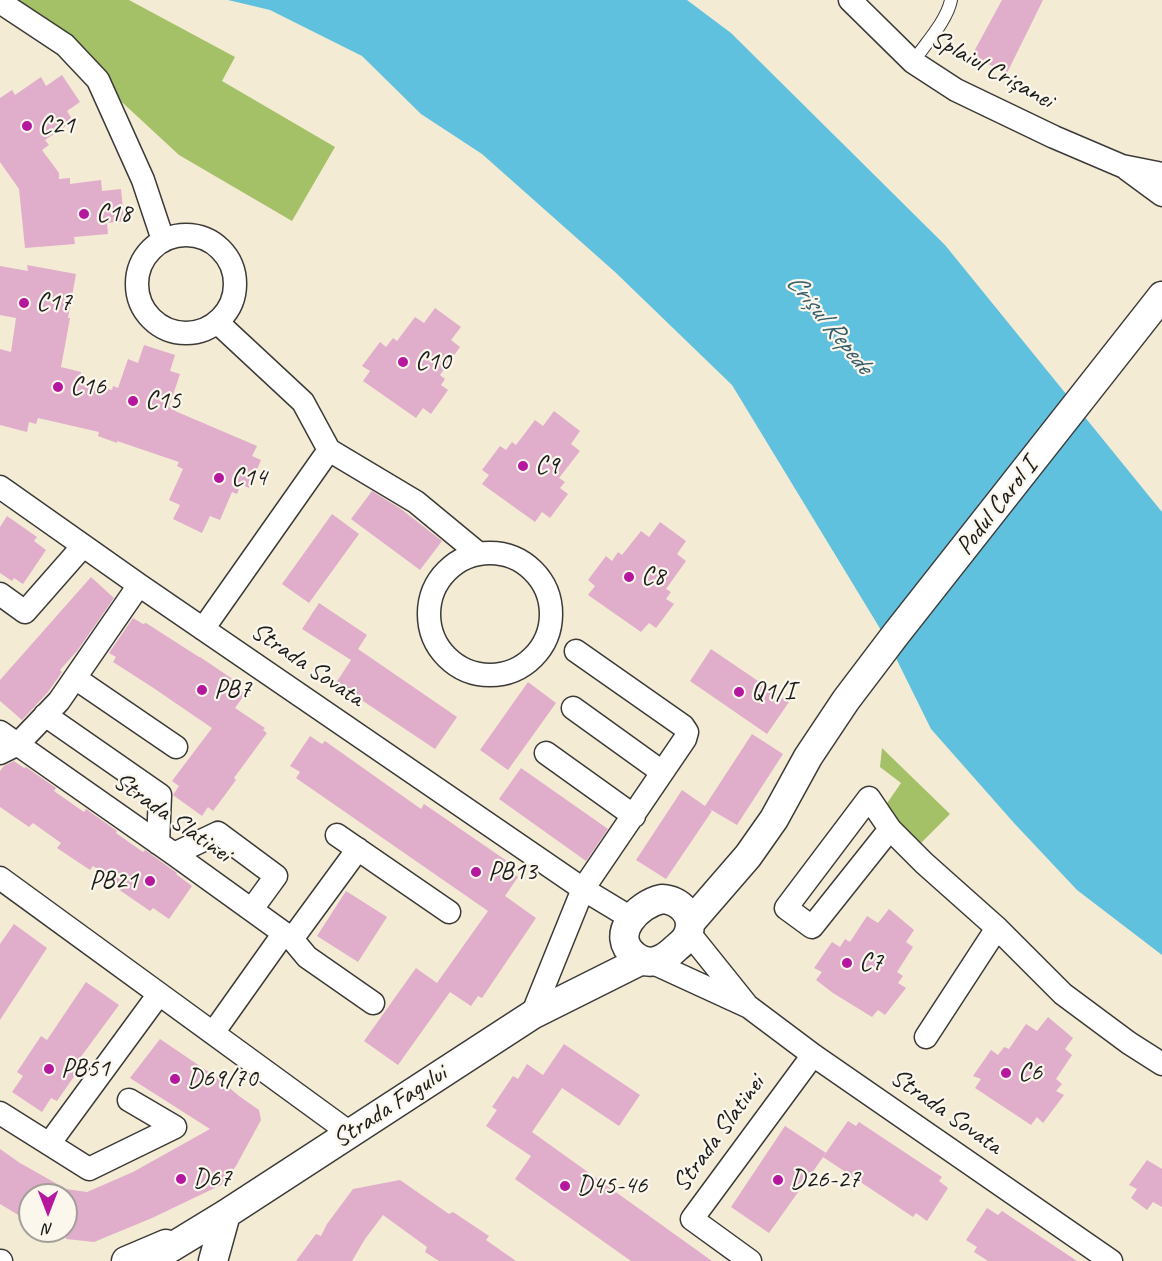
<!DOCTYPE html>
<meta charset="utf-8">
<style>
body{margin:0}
#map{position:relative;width:1162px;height:1261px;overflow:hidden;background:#f4ebd5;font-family:Caveat,sans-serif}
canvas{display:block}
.north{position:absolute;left:18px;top:1183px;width:60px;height:60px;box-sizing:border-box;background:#fbf7ec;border:2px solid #a29f99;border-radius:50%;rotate:180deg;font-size:16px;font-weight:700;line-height:24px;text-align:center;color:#1c1c1c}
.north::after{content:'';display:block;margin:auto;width:21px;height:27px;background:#b5179e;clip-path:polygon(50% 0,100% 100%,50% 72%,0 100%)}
</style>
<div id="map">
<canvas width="1162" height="1261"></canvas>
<div class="north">N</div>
</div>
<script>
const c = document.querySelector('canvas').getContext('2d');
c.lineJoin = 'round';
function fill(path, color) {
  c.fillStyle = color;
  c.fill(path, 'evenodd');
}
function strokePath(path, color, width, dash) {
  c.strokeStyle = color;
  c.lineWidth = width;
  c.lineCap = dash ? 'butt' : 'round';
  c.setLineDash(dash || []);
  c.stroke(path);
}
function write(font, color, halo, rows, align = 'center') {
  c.font = font + ' Caveat,sans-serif';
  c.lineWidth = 4.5;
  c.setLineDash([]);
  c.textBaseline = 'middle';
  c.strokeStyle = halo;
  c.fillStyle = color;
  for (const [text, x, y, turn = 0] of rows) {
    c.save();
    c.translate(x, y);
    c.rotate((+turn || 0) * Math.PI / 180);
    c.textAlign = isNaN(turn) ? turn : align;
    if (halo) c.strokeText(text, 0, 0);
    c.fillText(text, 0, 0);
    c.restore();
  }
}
const green = new Path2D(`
 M0,0H129L235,57L222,81L335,147L292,221L179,155L98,80Z
 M882,748L950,814L914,850L881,812L901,783L880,767Z`);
const water = new Path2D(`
 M228,0H687L731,33L945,245L1162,512V955L1077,890L1014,823L931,729L887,640L732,385L615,272L482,154L421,114L362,56L270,10Z`);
const building = new Path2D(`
 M1002,0H1043L1007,73L986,63L984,65L971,57Z
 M62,75L80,102L67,111L73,121L45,140L49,145L42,150L59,173V179L70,178V184L101,180L102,191L121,189L124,221L107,223L108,234L74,237L75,244L25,248L19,189L0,162V98L12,90L15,95L41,77L46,86Z
 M27,265L76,274L68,318H70L61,367L81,372L79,382L112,390L113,386L118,388L128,359L138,363L144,345L175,355L170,371L180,374L169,407L176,409L175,411L257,446L252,456L261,460L249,488L241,484L237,494L232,492L220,520L210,516L202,533L173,519L180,505L169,500L183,469L177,466L179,462L117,441V443L98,436L99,432L38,418L36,424L29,422L27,432L0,425V349L11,352L16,318L0,315V266L28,271Z
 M435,308L461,327L451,340L460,347L440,375L445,379L441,385L448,390L431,414L423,408L416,418L363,381L370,371L362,366L380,342L386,347L393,338L397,341L415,317L424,323Z
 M554,411L580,431L571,444L580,451L559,478L565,482L560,488L568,494L550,518L542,512L535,522L482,484L489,475L482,470L500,446L506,450L512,442L516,445L535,420L543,426Z
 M372,491L401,509L442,541L420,570L351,519Z
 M332,514L359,534L309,603L282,584Z
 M7,516L37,537L34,541L46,550L23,584L14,578L12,581L0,573V527Z
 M660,522L686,541L677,554L686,561L666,589L671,592L666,599L674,604L656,628L649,623L641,632L588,595L595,586L588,580L606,556L612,561L618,552L622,555L641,531L649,537Z
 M91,577L114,598L77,651L60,670L62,672L48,692L22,720L0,701V680Z
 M319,603L367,635L358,649L457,717L435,749L336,683L351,660L302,629Z
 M133,618L143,624L146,623L199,657H200L234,680L231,684L245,694L235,708L265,728L263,730L267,733L234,778L236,780L213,811L208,807L202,816L173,795L179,786L172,781L212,728L152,687L113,662L116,657L109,653Z
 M711,649L789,702L767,734L690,681Z
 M528,682L556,703L508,770L480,750Z
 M752,734L783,754L737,825L708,808L712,811L666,879L636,860L682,790L705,806Z
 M310,736L322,744L325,741L421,809L424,804L507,861L503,867L518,877L505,896L536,918L482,998L478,996L471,1006L447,990L450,992L398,1065L364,1041L416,968L437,983L488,911L296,778L300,772L290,766Z
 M14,761L24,768L26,767L56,788L54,791L84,812L86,809L117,831L116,833L143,852L145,850L177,873L176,874L192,886L169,919L153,908L150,911L118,889L121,886L93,866L90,870L57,848L61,843L33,823L29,827L0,807V771L4,766Z
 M521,768L608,829L586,861L499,799Z
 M346,891L387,917L358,962L317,936Z
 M889,909L914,930L906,942L913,947L897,972L903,976L898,983L906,988L885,1015L878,1010L872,1017L833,993L816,980L822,972L814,968L832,942L840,947L845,939L850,942L867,916L878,923Z
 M14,924L47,948L0,1020V944Z
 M86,982L119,1005L77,1062L82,1065L57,1101L51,1098L42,1112L12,1092L23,1076L17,1072L41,1036L47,1040Z
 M1048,1017L1073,1038L1065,1049L1072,1055L1056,1079L1062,1084L1056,1091L1064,1095L1043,1123L1037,1117L1031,1125L975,1088L981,1079L973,1076L991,1050L998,1055L1004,1047L1009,1049L1026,1024L1037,1031Z
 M160,1039L219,1079L239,1096L259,1110L261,1120L236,1166L221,1185L152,1218L94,1242L66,1239V1195H30V1222L0,1204V1149L20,1163L66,1189L87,1192L133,1172L210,1129L130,1078Z
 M564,1044L640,1095L619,1126L562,1088L532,1132L712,1261H631L515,1179L531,1156L486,1126L497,1110L492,1107L513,1076L518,1079L527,1064L543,1075Z
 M848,1121L856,1126L859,1122L942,1177L939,1181L948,1188L927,1221L916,1213L913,1217L823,1157Z
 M785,1126L826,1153L769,1233L731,1207Z
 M1147,1160L1162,1169V1207L1153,1202L1147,1210L1131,1198L1137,1189L1129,1185Z
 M400,1180L449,1214L453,1212L489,1236L486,1240L516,1261H439L425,1252L427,1247L383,1215L365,1239L352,1261H296L316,1234L321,1236L327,1224L353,1189Z
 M987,1208L998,1215L1002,1211L1077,1261H988L974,1252L977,1247L966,1240Z`);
const service = new Path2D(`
 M913,62C925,44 947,21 951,0`);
const minor = new Path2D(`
 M850,0L913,62L956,90L1054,137L1122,166L1162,174
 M0,2L65,45L98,80L143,180L163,240
 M1128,170L1162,195
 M137 284a49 49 0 1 1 98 0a49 49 0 1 1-98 0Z
 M217,322L303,402L329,450L416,502L479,554
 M0,487L139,585L583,889L631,918
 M429 614a61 61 0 1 1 122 0a61 61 0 1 1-122 0Z
 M0,594L25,612L83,546
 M203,629L329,450
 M75,678L176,747
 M573,708L662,772
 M45,715L160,795L158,843
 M0,732L174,854L292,939
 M0,753L18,744L59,701L139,585
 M546,753L634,816
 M890,829L869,798L786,908L812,927L890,829L924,863L997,928L1063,994L1129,1043L1162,1064
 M337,835L449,912
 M358,849L292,939L307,957L373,1003
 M174,854L218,833L276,876L252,909
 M0,878L350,1133
 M689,933L746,1004
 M651,962L749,1007L813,1055L1111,1261
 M532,1015L583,889L685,739L687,732L683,726L576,651
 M213,1033L284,933
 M926,1037L997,928
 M0,1113L89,1169L175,1127L129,1100
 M49,1144L159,994
 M0,1261H1
 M750,1261L692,1219L813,1055`);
const tertiary = new Path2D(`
 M662,899C679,900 696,915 688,934C686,940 681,944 676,948C665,959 650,968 635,956C608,935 638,904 662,899Z
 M690,923L748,856L774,819L808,757L846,700L896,634L1162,296
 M126,1261L166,1244
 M149,1261L226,1214L532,1015L642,960
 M213,1261L226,1214`);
const markers = [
 [27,126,6,"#b5179e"],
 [84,214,6,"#b5179e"],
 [24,303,6,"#b5179e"],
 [403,362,6,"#b5179e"],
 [58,387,6,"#b5179e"],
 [133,401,6,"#b5179e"],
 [523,466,6,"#b5179e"],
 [219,478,6,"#b5179e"],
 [629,577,6,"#b5179e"],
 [202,690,6,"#b5179e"],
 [739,692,6,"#b5179e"],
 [476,872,6,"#b5179e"],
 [150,881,6,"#b5179e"],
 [847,963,6,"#b5179e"],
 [49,1069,6,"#b5179e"],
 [1006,1073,6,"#b5179e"],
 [175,1079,6,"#b5179e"],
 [181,1179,6,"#b5179e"],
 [778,1180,6,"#b5179e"],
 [565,1186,6,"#b5179e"]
];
const streetNames = [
 ["Splaiul Crișanei",992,70,29],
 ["Podul Carol I",997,507,-52],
 ["Strada Sovata",307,665,34],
 ["Strada Slatinei",172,818,35],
 ["Strada Fagului",390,1107,-33],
 ["Strada Sovata",946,1112,35],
 ["Strada Slatinei",719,1134,-54]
];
const poiNames = [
 ["C21",39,126],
 ["C18",96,214],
 ["C17",36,303],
 ["C10",415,362],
 ["C16",70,387],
 ["C15",145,401],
 ["C9",535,466],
 ["C14",231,478],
 ["C8",641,577],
 ["PB7",214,690],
 ["Q1/I",751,692],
 ["PB13",488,872],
 ["PB21",138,881,"right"],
 ["C7",859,963],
 ["PB51",61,1069],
 ["C6",1018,1073],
 ["D69/70",187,1079],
 ["D67",193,1179],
 ["D26-27",790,1180],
 ["D45-46",577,1186]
];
const waterNames = [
 ["Crișul Repede",829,324,51]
];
fill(green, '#a5c167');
fill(water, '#60c1de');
fill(building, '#e0adcb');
strokePath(service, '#3c3b38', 14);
strokePath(minor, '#3c3b38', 25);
strokePath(tertiary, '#3c3b38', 31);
strokePath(service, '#fff', 12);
strokePath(minor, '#fff', 22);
strokePath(tertiary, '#fff', 28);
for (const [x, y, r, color] of markers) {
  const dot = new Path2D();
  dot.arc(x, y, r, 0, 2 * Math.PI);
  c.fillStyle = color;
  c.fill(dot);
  strokePath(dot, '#fbf7ec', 2);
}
write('26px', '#1c1c1c', '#fbf7ec', streetNames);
write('26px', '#1c1c1c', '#fbf7ec', poiNames, 'left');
write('italic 27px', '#375e6a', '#fbf7ec', waterNames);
</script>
